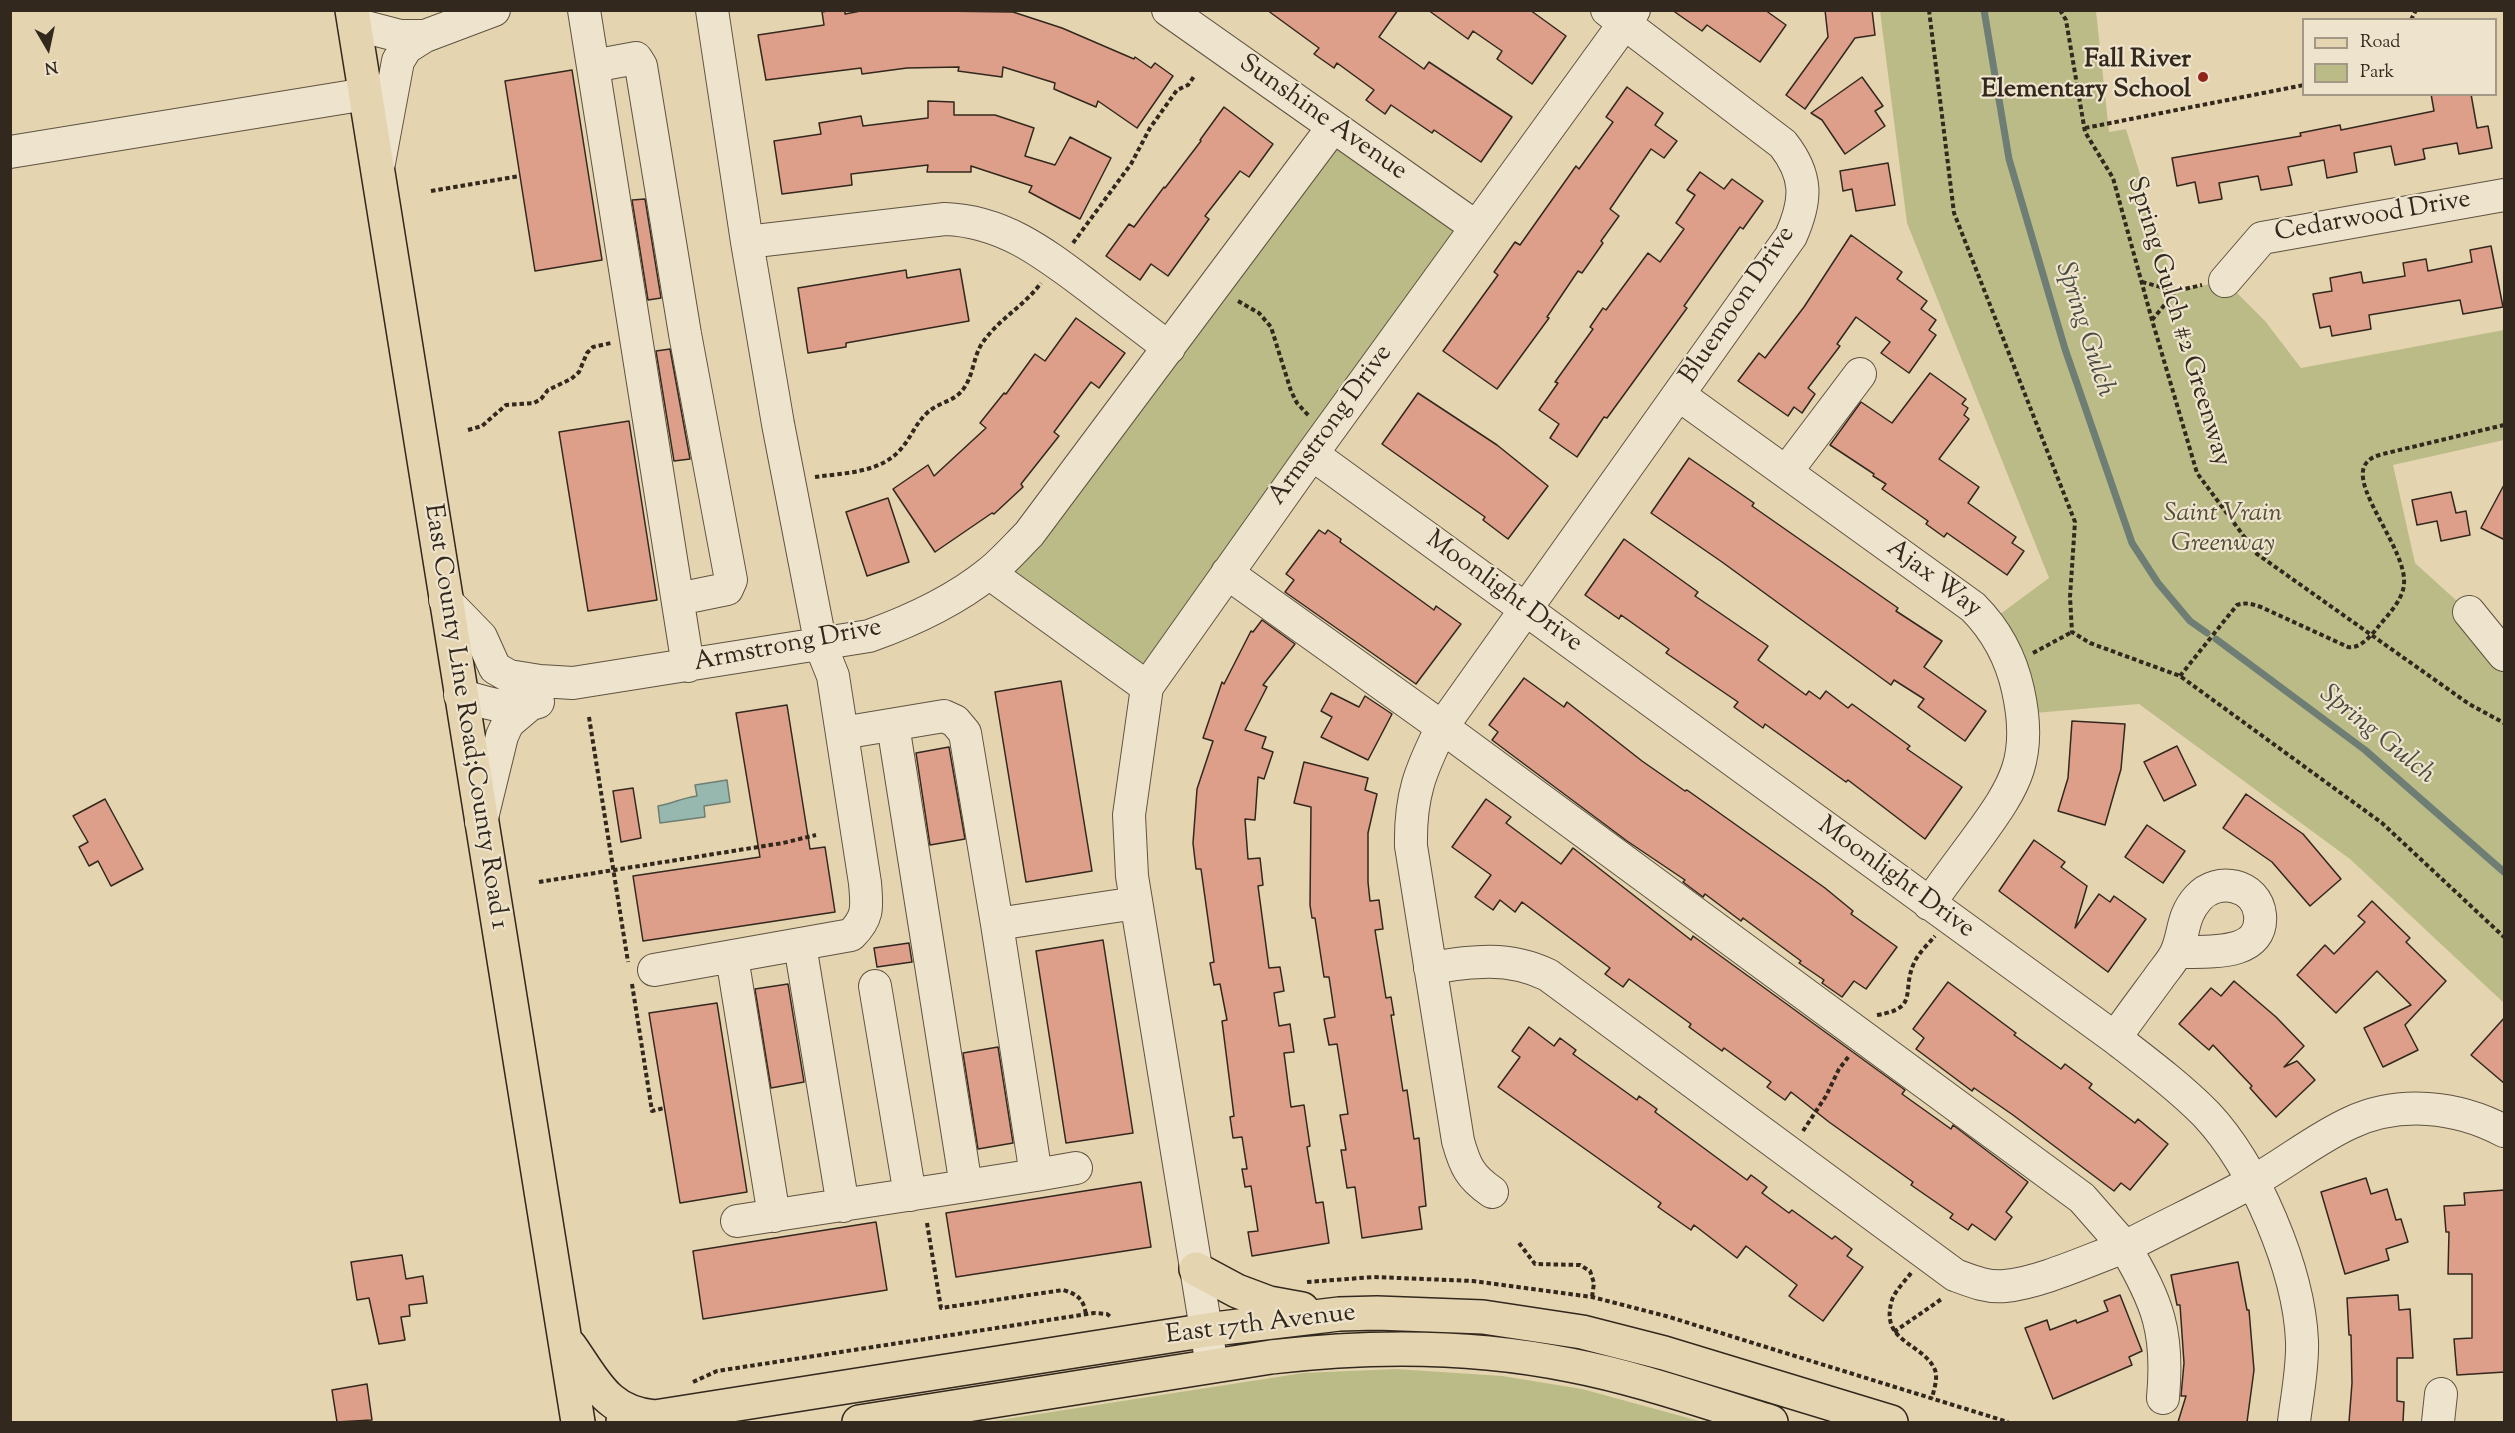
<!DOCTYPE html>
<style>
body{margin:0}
#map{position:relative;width:2515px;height:1433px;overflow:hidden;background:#e5d4b0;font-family:"Sorts Mill Goudy",serif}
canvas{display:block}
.frame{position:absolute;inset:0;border:12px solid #32281d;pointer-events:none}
.legend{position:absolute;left:2302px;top:18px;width:195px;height:78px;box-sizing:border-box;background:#eee3cc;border:2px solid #a39886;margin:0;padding:8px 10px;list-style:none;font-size:18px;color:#32281d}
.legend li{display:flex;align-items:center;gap:12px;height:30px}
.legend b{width:30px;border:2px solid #a39886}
.north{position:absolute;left:18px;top:18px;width:60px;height:60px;-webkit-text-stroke:4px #eee3cc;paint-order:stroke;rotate:171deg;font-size:16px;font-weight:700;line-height:24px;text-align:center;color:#32281d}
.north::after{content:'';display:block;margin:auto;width:21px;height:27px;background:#32281d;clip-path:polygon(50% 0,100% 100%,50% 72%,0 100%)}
</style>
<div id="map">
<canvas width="2515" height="1433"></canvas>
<div class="frame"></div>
<ul class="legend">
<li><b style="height:8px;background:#e5d4b0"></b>Road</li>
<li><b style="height:16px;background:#bbbb87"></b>Park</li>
</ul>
<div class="north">N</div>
</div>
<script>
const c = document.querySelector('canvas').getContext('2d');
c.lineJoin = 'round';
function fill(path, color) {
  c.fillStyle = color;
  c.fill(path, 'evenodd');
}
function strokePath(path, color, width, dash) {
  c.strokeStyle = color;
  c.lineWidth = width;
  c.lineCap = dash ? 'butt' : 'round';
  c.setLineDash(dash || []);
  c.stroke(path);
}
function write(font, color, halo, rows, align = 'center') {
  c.font = font + ' "Sorts Mill Goudy",serif';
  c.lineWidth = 4.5;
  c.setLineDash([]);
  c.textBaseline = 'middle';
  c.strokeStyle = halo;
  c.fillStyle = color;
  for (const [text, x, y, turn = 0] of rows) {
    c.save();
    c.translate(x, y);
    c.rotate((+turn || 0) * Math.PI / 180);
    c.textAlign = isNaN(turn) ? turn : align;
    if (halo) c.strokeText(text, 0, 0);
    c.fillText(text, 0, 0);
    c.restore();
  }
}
const green = new Path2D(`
 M1880,11H2096L2109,132L2126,129L2176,291L2225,281L2265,321L2301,368L2504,330V440L2393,465L2415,563L2469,612L2504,655V1003L2350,859L2139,704L2023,714L1988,623L2049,578L1907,223Z
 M1333,127L1476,227L1147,687L989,573Z
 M1396,1369L1502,1376L1582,1389L1703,1422H987L1303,1373Z`);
const water = new Path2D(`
 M727,780L730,802L704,806L705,817L660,823L658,806C672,804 681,798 697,796L695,785Z`);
const stream = new Path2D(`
 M1984,10L2009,159L2065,349L2132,543L2158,583L2190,621L2207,633
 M2216,639L2365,750L2504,872`);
const building = new Path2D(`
 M833,10H845V14L866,10L1013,12L1062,28L1134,59L1135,57L1151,68L1155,63L1173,76L1137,128L1098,101L1096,107L1054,89L1055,83L1003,67L1002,77L958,71L959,67L907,68L862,74L861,68L766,80L758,35L824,25L822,12Z
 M1267,10H1398L1379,37L1424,69L1429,62L1512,117L1481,162L1434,130L1432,133L1391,105L1385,114L1366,100L1374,90L1337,63L1334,68L1314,54L1319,48Z
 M1428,10H1530L1566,36L1532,84L1497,59L1502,51L1473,31L1468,39Z
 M1672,10H1765L1786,25L1760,62L1707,25L1702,31Z
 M1825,10H1872L1875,35L1855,38L1805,109L1786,95L1828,37Z
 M572,70L602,260L535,271L505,81Z
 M1862,77L1883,106L1875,111L1885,126L1845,154L1822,120L1811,113Z
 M1627,87L1663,113L1655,125L1677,141L1664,158L1651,149L1610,209L1619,216L1601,241L1603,243L1582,273L1578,271L1547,317L1549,318L1497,389L1443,351L1498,275L1494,272L1515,242L1520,245L1576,166L1579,169L1613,122L1606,117Z
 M2431,94H2471L2477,128L2488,126L2492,148L2459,154L2457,143L2423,149L2425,159L2395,165L2391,146L2354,153L2357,172L2327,178L2324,160L2288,167L2292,185L2261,190L2258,176L2219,183L2222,199L2199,203L2195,182L2177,186L2172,158L2301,136L2300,133L2340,125L2341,130L2434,111Z
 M928,101L954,102V115H995L1034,128L1025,156L1055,165L1070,137L1111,158L1080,219L1029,192L1032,186L971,166V172H927L928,165L851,174L852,185L782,194L774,141L821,134L819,123L861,116L863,126L928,118Z
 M1224,107L1273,144L1249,177L1240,171L1205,216L1209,219L1168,276L1151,264L1140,280L1106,256L1129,224L1134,227L1164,187L1165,188L1201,141L1200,140Z
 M1888,163L1895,205L1856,211L1852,189L1843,191L1840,171Z
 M1700,172L1724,189L1732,179L1763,201L1743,229L1740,227L1684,306L1687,308L1607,418L1604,417L1577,457L1550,438L1559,424L1539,410L1558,383L1555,382L1593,329L1590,327L1603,308L1606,310L1648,253L1660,262L1684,229L1676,223L1695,195L1687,190Z
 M645,199L661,298L648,300L632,200Z
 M1851,235L1902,272L1897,279L1927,301L1921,309L1936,320L1929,330L1936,335L1909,373L1881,353L1890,342L1856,317L1837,344L1840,346L1808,388L1815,394L1802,413L1794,407L1788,416L1738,381L1759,353L1765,358L1804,307Z
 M2491,246L2503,307L2463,314L2460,300L2369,315L2371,329L2332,336L2330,326L2320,328L2313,294L2332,291L2330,278L2361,272L2363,283L2405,276L2403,263L2426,259L2428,271L2472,262L2470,250Z
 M960,269L969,321L846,343V347L808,353L798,288L906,270L907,278Z
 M1076,318L1125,353L1099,388L1091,382L1054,432L1059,436L1021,484L1023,487L994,514L992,513L935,552L893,489L928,465L934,476L986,428L980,423L1004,393L1006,394L1035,354L1045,361Z
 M670,349L690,459L674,461L656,351Z
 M1930,373L1966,399L1962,404L1968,408L1964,415L1969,419L1939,459L1979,487L1968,503L2016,537L2012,543L2024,551L2007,575L1947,533L1944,537L1926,524L1928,521L1882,489L1886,484L1873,476L1874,474L1830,445L1861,402L1892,423Z
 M1418,393L1497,445L1548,486L1508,539L1483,520L1485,517L1382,444Z
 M629,421L657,600L588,611L559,432Z
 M1689,458L1754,503L1752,506L1898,608L1896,611L1942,641L1924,667L1986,711L1965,741L1918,707L1924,699L1894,680L1891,685L1722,562L1651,513Z
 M2505,483V540L2481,528Z
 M2451,492L2456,513L2466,511L2470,535L2441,541L2437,521L2417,525L2412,500Z
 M888,498L909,562L867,576L846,512Z
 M1319,530L1325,534L1328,530L1341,539L1340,542L1434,610L1436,606L1461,624L1416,684L1285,592L1294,580L1286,574Z
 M1624,539L1698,592L1695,596L1768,646L1758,660L1806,695L1809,691L1820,699L1826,691L1848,708L1852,704L1910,746L1907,749L1962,787L1925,839L1848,780L1846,782L1765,724L1763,728L1734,707L1738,702L1666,653L1669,649L1621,615L1619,619L1585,595Z
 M1262,620L1295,644L1263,685L1267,687L1245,730L1266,737L1262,748L1273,752L1264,779L1258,777L1255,820L1245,819L1248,859L1260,858L1263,885L1258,886L1269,968L1280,967L1284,991L1274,993L1279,1026L1290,1024L1294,1052L1284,1053L1291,1107L1304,1105L1310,1146L1307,1147L1316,1203L1323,1202L1329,1243L1252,1256L1248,1232L1258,1231L1251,1186L1245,1187L1242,1169H1247L1242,1137L1233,1138L1230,1117L1234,1116L1222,1021L1227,1020L1220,984L1214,985L1210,963L1214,962L1201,869H1196L1193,843L1197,789L1213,741L1203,738L1222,682L1224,684L1251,631L1253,632Z
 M1524,678L1564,707L1567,702L1642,761L1685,791L1687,790L1825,888L1853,911L1851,914L1897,947L1866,989L1854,981L1842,997L1822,983L1824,980L1799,963L1801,961L1743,918L1741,921L1705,894L1703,897L1683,882L1685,880L1627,841L1492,740L1498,732L1489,725Z
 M1061,681L1092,871L1026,882L995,692Z
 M1331,693L1359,707L1365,696L1392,714L1368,760L1321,737L1332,717L1321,711Z
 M787,705L810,849L825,847L835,912L643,941L633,876L760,857L736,713Z
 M2072,721L2125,724L2121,769L2105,825L2058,811L2068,778Z
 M2177,746L2196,785L2164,801L2144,762Z
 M949,747L965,839L930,845L916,753Z
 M1304,762L1368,778L1365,790L1377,794L1368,833V882L1370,901L1379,900L1383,929L1375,930L1386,998L1391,997L1394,1015H1391L1403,1091L1407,1090L1414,1139L1419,1138L1426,1206L1419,1207L1422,1229L1362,1238L1355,1187L1347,1188L1341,1150H1346L1340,1115L1348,1114L1337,1044L1329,1045L1324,1019L1335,1017L1329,977H1324L1315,918H1312L1310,905L1311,807L1294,803Z
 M633,788L641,838L621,842L613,791Z
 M2246,794L2303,834L2341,879L2310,906L2272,862L2223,828Z
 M105,799L143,869L111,886L98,861L89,866L79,847L88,842L73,816Z
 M1486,799L1511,817L1506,823L1561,864L1573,848L1691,940L1693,936L1905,1090L1902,1094L1951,1129L1953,1125L2028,1182L2006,1212L2012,1217L1995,1240L1972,1224L1968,1230L1950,1218L1953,1214L1911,1185L1913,1182L1829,1122L1791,1092L1785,1100L1767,1087L1771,1082L1724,1048L1722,1051L1689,1027L1691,1024L1629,979L1623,987L1605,974L1610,968L1522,902L1515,912L1500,900L1493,910L1475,897L1491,875L1452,847Z
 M2147,825L2185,851L2163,883L2125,857Z
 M2034,840L2065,862L2061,867L2087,886L2075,928L2099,894L2110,902L2114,896L2146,919L2108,972L1999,891Z
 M2372,901L2410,938L2406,942L2446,981L2405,1025L2418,1050L2383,1067L2364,1028L2411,1005L2377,971L2336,1013L2297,975L2325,945L2334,954L2365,922L2358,916Z
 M1103,940L1133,1133L1066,1143L1036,951Z
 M909,943L912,962L877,967L874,948Z
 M2234,981L2276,1017L2304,1046L2284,1067L2297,1061L2315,1080L2276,1117L2250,1088L2252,1086L2213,1045L2209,1050L2179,1024L2211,988L2221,996Z
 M1948,982L2016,1033L2014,1035L2061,1069L2065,1064L2092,1084L2089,1088L2135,1123L2138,1119L2168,1144L2130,1190L2121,1183L2114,1191L2013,1115L1974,1088L1972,1091L1916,1049L1924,1038L1913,1029Z
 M788,984L804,1082L771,1088L755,989Z
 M717,1003L747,1192L680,1203L649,1013Z
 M2505,1017V1084L2471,1055Z
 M1529,1027L1554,1046L1560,1038L1576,1050L1573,1054L1637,1100L1639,1096L1657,1109L1655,1112L1747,1180L1751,1175L1767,1187L1762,1193L1789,1213L1792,1210L1832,1239L1835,1236L1852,1249L1847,1256L1863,1267L1823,1321L1789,1296L1797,1285L1746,1246L1737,1258L1694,1225L1691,1230L1658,1207L1661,1203L1498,1087L1520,1057L1512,1051Z
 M998,1047L1013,1143L978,1149L963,1053Z
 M2366,1178L2371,1194L2387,1189L2396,1220L2401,1219L2408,1242L2386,1249L2389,1260L2345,1274L2321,1192Z
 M1141,1182L1151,1247L956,1277L946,1213Z
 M2505,1190V1372L2457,1375L2454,1339L2472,1338V1274H2448L2449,1232H2446L2444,1206L2465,1205L2464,1193Z
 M876,1222L887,1290L703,1319L693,1251Z
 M402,1255L406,1279L423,1276L427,1303L409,1305L410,1316L401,1317L405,1340L379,1344L369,1298L357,1300L351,1262Z
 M2238,1262L2247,1310H2249L2254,1370L2247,1422H2178L2186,1396H2181L2184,1363L2180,1305H2177L2171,1275Z
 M2120,1295L2142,1351L2129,1357L2132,1365L2053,1399L2025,1328L2047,1320L2050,1330L2076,1320L2077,1323L2108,1311L2104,1301Z
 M2398,1295L2399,1310L2410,1309L2413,1358H2397V1401L2404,1402L2403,1422H2349L2352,1383L2351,1335H2349L2347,1298Z
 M367,1384L372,1420L337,1422L332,1390Z`);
const path = new Path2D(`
 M1929,10L1954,213L2075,522L2070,597L2072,632L2090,643L2180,676L2382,823L2504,937
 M2060,10L2066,20L2085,132L2113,178L2152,320L2197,473L2257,554L2469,704L2504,723
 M2411,20L2416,10
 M2085,128L2304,85
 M431,191L520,176
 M1073,243L1131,164L1150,128L1177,90L1188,85L1195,75
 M2142,282L2176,291L2202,285
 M1238,301L1259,313L1271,327L1291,391L1297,403L1309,416
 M2152,320L2176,291
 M468,430L482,426L506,405L534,403L541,399L548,390L571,379L579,372L587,353L593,347L611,343
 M815,477C843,473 880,473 900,450C911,438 915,424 927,413C938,402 955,402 964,388C974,374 973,356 983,342C999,319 1024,306 1041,283
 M2033,653L2072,632
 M2180,676L2237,605C2246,602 2252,604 2261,607L2348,647C2360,649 2371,636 2378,627C2387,616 2403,600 2404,584C2407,551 2354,492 2364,467C2368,457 2379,455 2387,453L2504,425
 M589,717L628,962
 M539,882L783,843L816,835
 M632,984L652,1111L664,1108
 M1877,1015C1920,1008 1901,992 1914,963C1918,954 1928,944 1935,936
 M1803,1131L1826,1096L1839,1069L1849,1056
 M927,1223L941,1308L1063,1290C1077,1294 1084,1299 1086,1315
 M1519,1243L1535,1264L1580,1265L1590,1271L1594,1283L1592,1297
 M1911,1273C1905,1281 1895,1291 1892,1300C1879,1343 1923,1342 1935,1370C1938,1379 1934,1389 1932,1398
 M1307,1282L1374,1277L1473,1281L1592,1297L1666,1316L2008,1422
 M1894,1332L1943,1298
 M693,1382L717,1371L1094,1313L1107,1314L1112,1318`);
const minor = new Path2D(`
 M584,10L688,666
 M1168,10L1476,227
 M354,24L400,36H425
 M593,66L636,58L641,66L685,334L731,580L727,589L678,599
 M10,152L366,94
 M379,163L398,61L406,48L425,36L494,10
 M747,242L945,219C1003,221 1044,253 1088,286C1115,307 1142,327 1169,348
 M2225,281L2262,238L2504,195
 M1679,395L1973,607C1996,630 2011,658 2018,690C2033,757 2016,785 1978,837C1962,859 1945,881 1929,904
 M1312,454L2115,1038C2146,1062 2178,1086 2206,1114C2255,1166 2299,1270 2302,1341C2303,1368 2297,1396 2294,1422
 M1786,472L1860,374
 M989,573L1147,687
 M1227,573L1442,727L1791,236C1807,200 1808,176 1783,144L1607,10
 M445,600L481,637L495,668L509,676L540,681L573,683L869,636C911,621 953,602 989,573C1003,562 1016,547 1029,534L1333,127
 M2469,612L2504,655
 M460,695C486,703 511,712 538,702
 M842,733L944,716L955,721L965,733L997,924L1136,903
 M481,822L502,736L508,723L528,706
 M800,945L843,1206
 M732,957L774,1216
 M1430,968C1472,961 1509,956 1548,975L1955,1275C1971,1281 1988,1288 2005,1286C2040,1283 2091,1259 2125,1247C2158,1303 2169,1332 2163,1398
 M654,970L851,935C869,917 867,907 865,883L833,676L821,646L778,424L747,242L712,10
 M875,986L910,1195
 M2115,1038C2129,1018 2144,998 2158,979C2164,970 2172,962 2176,953C2185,934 2181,917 2198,898C2217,876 2257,884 2260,915C2264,958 2204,951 2177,952
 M1036,1175L1076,1168
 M966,1186L1036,1175L997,924
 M1492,1192C1470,1177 1465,1166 1458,1141L1411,846C1410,796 1420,771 1442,727L2082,1198L2125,1247C2167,1225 2210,1205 2252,1182C2285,1164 2315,1139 2350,1123C2399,1100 2457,1106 2504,1131
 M737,1221L966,1186L893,725
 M1212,1366L1132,876L1129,815L1147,687L1312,454L1634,10
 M2438,1422L2441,1394`);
const major = new Path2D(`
 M352,10L578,1422
 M1196,1269L1237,1291L1269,1303L1302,1309
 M570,1346C595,1381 606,1412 654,1417
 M623,1422L1214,1329L1339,1314L1377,1313L1483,1317L1582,1332L1664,1353L1891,1422
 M859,1422L1271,1357C1371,1345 1471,1345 1570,1365C1638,1378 1705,1402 1771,1422`);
const markers = [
 [2203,77,6,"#8f2418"]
];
const poiNames = [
 ["Fall River",2191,62],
 ["Elementary School",2191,92]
];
const streetNames = [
 ["Sunshine Avenue",1322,119,35],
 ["Cedarwood Drive",2373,218,-10],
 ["Bluemoon Drive",1739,306,-56],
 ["Spring Gulch #2 Greenway",2177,322,73],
 ["Armstrong Drive",1332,426,-54],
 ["Ajax Way",1933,580,37],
 ["Moonlight Drive",1503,593,36],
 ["Armstrong Drive",788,647,-11],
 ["East County Line Road;County Road 1",464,717,81],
 ["Moonlight Drive",1895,879,36],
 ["East 17th Avenue",1261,1326,-7]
];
const parkNames = [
 ["Saint Vrain",2223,516],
 ["Greenway",2223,546]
];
const waterNames = [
 ["Spring Gulch",2083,330,72],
 ["Spring Gulch",2376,736,39]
];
fill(green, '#bbbb87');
fill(water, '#96b8ae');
strokePath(water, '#6e7e74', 1.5);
strokePath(stream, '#6e7e74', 7);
fill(building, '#dd9f89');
strokePath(building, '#32281d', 1.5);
strokePath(minor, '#5f5342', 34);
strokePath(major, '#32281d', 36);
strokePath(path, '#32281d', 4, [4.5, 3]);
strokePath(minor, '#eee3cc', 32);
strokePath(major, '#e5d4b0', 33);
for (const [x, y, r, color] of markers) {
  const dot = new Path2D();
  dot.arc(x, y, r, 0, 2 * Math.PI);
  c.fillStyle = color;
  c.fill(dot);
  strokePath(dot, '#eee3cc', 2);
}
write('bold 26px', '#32281d', '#eee3cc', poiNames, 'right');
write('26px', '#32281d', '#eee3cc', streetNames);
write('italic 26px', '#544d38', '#eee3cc', parkNames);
write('italic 27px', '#4b4c41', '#eee3cc', waterNames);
</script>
